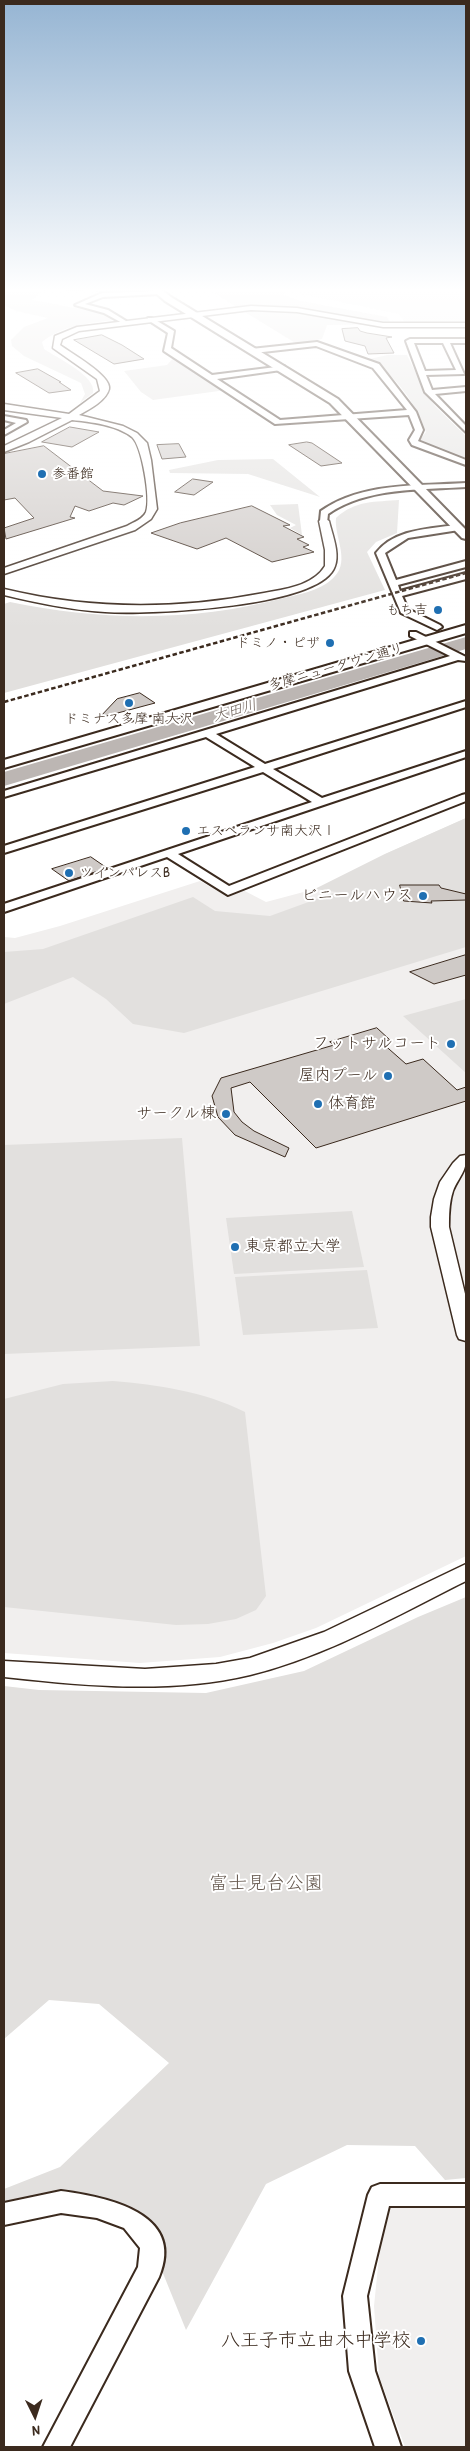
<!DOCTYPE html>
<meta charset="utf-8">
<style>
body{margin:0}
#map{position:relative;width:470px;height:2451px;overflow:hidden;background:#fff;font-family:"Patrick Hand",sans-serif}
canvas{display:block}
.frame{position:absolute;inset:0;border:5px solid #3b2a1e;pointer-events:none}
.north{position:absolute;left:10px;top:2391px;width:50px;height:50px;-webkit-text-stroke:4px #fff;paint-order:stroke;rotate:176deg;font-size:14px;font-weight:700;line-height:20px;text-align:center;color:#3b2a1e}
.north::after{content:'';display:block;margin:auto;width:18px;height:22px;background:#3b2a1e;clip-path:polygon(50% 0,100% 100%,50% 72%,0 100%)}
</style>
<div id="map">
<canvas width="470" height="2451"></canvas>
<div class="frame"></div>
<div class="north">N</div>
</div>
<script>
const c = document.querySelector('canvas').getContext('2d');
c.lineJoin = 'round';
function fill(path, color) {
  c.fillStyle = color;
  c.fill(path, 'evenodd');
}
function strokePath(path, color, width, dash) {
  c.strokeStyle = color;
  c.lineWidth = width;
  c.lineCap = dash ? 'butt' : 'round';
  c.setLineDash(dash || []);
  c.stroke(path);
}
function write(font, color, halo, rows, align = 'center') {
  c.font = font + ' "Patrick Hand","Klee One",sans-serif';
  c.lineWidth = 4;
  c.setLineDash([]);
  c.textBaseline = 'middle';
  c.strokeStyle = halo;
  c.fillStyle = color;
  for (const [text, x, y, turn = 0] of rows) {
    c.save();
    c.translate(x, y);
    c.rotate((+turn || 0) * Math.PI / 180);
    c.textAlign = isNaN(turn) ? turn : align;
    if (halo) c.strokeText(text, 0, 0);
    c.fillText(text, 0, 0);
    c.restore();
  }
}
const built = new Path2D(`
 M289,287H466V322L405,323L399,314L302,294Z
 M466,818V1556L316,1628L273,1643L220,1657L140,1663L4,1653V937L15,938L60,926L200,881L225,895L241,889L266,902L315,889L385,854Z
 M466,2203V2447H405L379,2376L374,2306L384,2208Z`);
const green = new Path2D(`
 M4,287H123V293L46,289L32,300L103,313L115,320C89,323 63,325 42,342L44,349C57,358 97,376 93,393L80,403L85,394L81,383L24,356L12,346L11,340L24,327L48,318L16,311L4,305Z
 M217,287H279L284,295L301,301L387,317L391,324L327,325L322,339L297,344L214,293Z
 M388,355H407L425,392L435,406L466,436V461L419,441L426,432C417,405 394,373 369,359Z
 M175,356L226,390L153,400L141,392L124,371L167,365Z
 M273,459L320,497L248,474L170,473L169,470L218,460Z
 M399,500L397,533L376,542L367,552L385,590L4,693V604L10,602C101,621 193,622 284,598C301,594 323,590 335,576C350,560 334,536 336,518C355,500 376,502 399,500Z
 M298,504L302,535L290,528L296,525L277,515L270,505Z
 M466,818V947L184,1033L133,1024L106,999L73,977L4,1004V952L43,949L193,897L215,911L270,916L336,892L315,889L385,854Z
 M466,999V1073L403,1016Z
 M182,1138L200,1346L4,1354V1145Z
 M352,1211L364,1267L234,1274L226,1218Z
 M367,1270L378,1328L243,1335L235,1277Z
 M113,1381C158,1385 203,1391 245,1412L266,1596L256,1610L236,1619L208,1624L176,1625L4,1607V1399L63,1384Z
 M466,1597V2178L445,2180L415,2146L347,2145L266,2184L186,2330L160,2266L131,2227L62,2194L4,2208V2189L60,2167L169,2063L99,2004L49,2000L4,2039V1686L39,1690L206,1693L304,1671L418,1617Z`);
const river = new Path2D(`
 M466,637V649L4,786V772Z`);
const building = new Path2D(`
 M358,328L360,331L367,333L392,337L386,338L394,353L368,354L365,346L345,341L342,329Z
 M102,335L122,345L144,359L114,364L74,340Z
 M38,369L61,382H59L71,390L49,393L16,373Z
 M70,427L99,432L72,447L42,442Z
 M307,442L312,443L342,463L321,466L289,445Z
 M179,444L186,457L162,459L157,445Z
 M44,446L103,491L143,496L124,505L113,503L89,511L75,506L70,517L75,518L6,539L4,528L34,518L15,498L4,500V454Z
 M193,479L213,482L194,495L175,492Z
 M252,506L290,525L283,526L304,537L297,539L309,545L303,547L314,552L272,562L226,538L197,549L151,533L180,523Z
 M140,693L155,703L99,718L117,699Z
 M91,857L107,868L69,881L52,869Z
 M400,885H439L441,888L466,894V900L431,901L432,903L404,901Z
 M466,955V975L434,984L410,972Z
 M377,1028L390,1040L381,1042L406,1064L423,1059L457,1090L466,1087V1101L316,1148L250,1082L231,1088L234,1112L242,1122L254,1131L289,1148L285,1157L235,1135L218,1117L212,1096L221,1078L334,1045L330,1042Z`);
const minor = new Path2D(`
 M158,291L160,294L103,297L85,304L108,310L126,321L124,324L104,313L75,305L102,293Z
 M148,318H152L174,331L171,348L212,375L284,366L281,370L217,379L280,420L407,410L373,368L316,346L254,353L251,349L317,342L379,364L416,412L423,430L418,441L466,460V465L412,445L409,440L415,430L409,415L275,424L164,351L168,333L148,320Z
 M410,339H466V343H450L464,374L426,375L432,390L466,387V391L435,394L466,426V432L425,392L406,341ZM414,343H443L456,370L425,371Z
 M4,416L26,420L27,422L4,435V430L16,423L4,420Z
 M466,483V487C421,490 367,487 328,514L327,523L320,521L321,511C362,482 418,486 466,483Z
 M456,525L460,528L459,530L408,538L385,553L396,580L466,561V567L398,585L400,591L466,573V579L402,596L408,609L440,625L442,627L437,630L401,613L376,553C395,529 428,529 456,525Z
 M410,632H416L466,657V661L458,660L216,734L265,764L466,701V707L273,769L322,798L466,751V757L178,854L229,886L462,795L466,794V801L228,895L167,857L4,912V904L312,802L263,772L4,853V846L255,767L206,737L4,797V791L450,656L410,636Z
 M380,2184H466V2206H389L367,2296L375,2371L401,2447H375L349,2371L343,2296L368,2195L372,2187Z
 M61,2191C107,2197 186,2213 159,2277L70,2447H43L138,2267L140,2248L124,2228L97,2218L61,2213L4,2225V2203Z`);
const tertiary = new Path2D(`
 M251,306L297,308L383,323H466V327H383L297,312L251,310L79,331L62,339L60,345C71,353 112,376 109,389C106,401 88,410 79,415L123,426L137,433L147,443L151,460L157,509L151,519L135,530L4,574V568L127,526C134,522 143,519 146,512C151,499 142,446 132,437C117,425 91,422 72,420L29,442L4,452V446L62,418L4,410V404L69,414L100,391L97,379L53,348L55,336L77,327Z
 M324,518L329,521C332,534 340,553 335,566C322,608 145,615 105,612C70,610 37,603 4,595V589C91,610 176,610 264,593C285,589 313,586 325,566V550L319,521Z
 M466,1155C467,1172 459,1176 453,1191C449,1203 449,1215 449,1227L466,1298V1341L459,1339L457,1335L431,1227V1217L434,1199L440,1182L453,1163L460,1156Z
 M466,1564V1581C396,1616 327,1656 250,1675C170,1694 85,1686 4,1677V1661L145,1669L216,1664L250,1658L324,1632Z`);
const secondary = new Path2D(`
 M149,287H158L171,297L338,399L466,530V539L462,538L330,403L165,301Z
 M466,625V633L4,768V760Z`);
const rail = new Path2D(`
 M4,702L466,573`);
const markers = [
 [42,474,5,"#1f6fb2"],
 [438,610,5,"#1f6fb2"],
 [330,643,5,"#1f6fb2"],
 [129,703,5,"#1f6fb2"],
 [186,831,5,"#1f6fb2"],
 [69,873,5,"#1f6fb2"],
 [423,896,5,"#1f6fb2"],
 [451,1044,5,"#1f6fb2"],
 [388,1076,5,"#1f6fb2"],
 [318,1104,5,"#1f6fb2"],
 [226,1114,5,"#1f6fb2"],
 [235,1247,5,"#1f6fb2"],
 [421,2341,5,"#1f6fb2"]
];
const farPoinames = [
 ["参番館",52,474],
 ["もち吉",428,610,"right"],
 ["ドミノ・ピザ",320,643,"right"],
 ["ドミナス多摩 南大沢",129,719,"center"],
 ["エスペランサ南大沢Ⅰ",196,831],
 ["ツインパレスB",79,873]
];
const farStreetnames = [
 ["多摩ニュータウン通り",336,667,-16]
];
const farWaternames = [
 ["大田川",235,711,-16]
];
const poiNames = [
 ["ビニールハウス",413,896],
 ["フットサルコート",441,1044],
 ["屋内プール",378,1076],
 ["体育館",328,1104,"left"],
 ["サークル棟",216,1114],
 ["東京都立大学",245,1247,"left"]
];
const nearParknames = [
 ["富士見台公園",266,1884]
];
const nearPoinames = [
 ["八王子市立由木中学校",411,2341]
];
fill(built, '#f1efee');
fill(green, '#e2e0de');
fill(river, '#bcb6b3');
fill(building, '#cfcac7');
strokePath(building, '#3b2a1e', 1);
strokePath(minor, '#3b2a1e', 4);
strokePath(tertiary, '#3b2a1e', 3);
strokePath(secondary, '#3b2a1e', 4);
fill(minor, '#fff');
fill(tertiary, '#fff');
fill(secondary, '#fff');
strokePath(rail, '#3b2a1e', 2.5, [4.5, 2.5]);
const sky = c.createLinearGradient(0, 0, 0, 630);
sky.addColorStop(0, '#96b5d3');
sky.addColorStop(0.46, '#fff');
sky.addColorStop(1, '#ffffff00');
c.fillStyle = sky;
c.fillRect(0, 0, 470, 630);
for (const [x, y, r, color] of markers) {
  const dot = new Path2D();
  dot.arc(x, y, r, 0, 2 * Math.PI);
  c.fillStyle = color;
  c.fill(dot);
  strokePath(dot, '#fff', 2);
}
write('14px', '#3b2a1e', '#fff', farPoinames, 'left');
write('14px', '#3b2a1e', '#fff', farStreetnames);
write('italic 15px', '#685b52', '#fff', farWaternames);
write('16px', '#3b2a1e', '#fff', poiNames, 'right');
write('19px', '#65584e', '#fff', nearParknames);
write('19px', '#3b2a1e', '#fff', nearPoinames, 'right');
</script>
